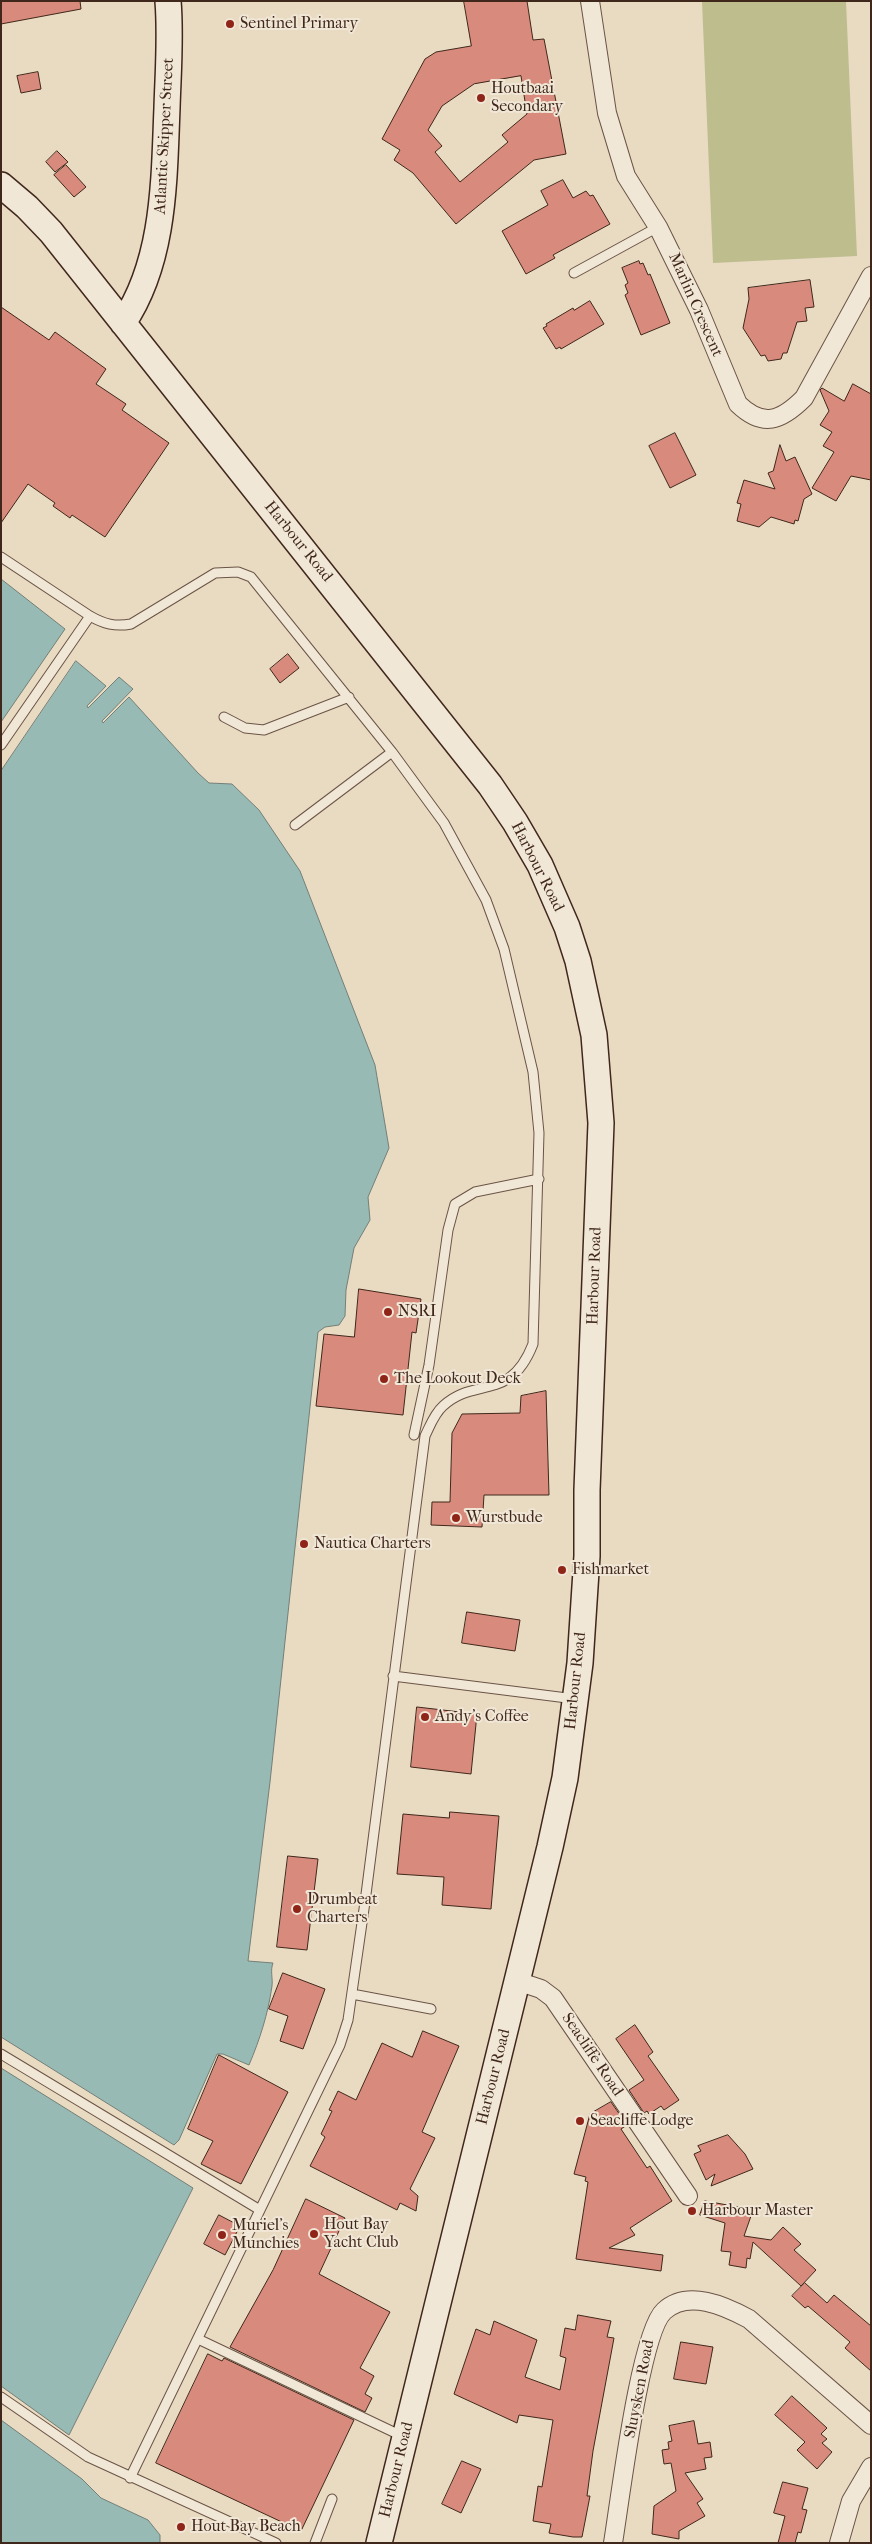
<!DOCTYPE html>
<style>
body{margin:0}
#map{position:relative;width:872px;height:2544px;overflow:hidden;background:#e9dac2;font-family:"IM FELL French Canon",serif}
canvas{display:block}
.frame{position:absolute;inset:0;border:2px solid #40271b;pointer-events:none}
</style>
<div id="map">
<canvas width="872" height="2544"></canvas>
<div class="frame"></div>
</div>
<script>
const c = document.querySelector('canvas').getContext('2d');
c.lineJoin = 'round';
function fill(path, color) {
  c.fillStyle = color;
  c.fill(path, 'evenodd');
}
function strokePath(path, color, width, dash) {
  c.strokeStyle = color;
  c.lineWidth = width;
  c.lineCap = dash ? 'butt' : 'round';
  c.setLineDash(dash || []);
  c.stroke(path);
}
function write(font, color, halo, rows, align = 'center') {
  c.font = font + ' "IM FELL French Canon",serif';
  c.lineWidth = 4;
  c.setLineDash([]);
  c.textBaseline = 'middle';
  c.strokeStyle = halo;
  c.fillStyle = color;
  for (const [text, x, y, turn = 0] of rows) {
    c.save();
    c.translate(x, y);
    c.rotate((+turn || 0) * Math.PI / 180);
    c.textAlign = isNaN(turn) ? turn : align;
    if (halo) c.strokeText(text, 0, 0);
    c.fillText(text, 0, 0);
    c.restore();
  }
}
const green = new Path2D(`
 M702,1H846L857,256L713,263Z`);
const water = new Path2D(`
 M1,579L65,629L1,722Z
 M76,661L106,686L87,706L88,708L119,677L133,689L102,721L103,723L129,697L198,773L209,783L232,784L259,810L300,871L375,1065L389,1148L368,1197L370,1220L354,1248L346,1290L345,1316L339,1325L325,1327L318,1332L270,1782L248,1961L273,1963C270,1971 273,1978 272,1986C268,2014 260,2039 249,2065L223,2054H217L179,2140L174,2145L1,2037V771Z
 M1,2068L193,2188L69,2435L1,2386Z
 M1,2420L82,2479L101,2498L148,2520L160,2535V2543H1Z`);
const building = new Path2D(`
 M1,1H80L81,9L1,24Z
 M464,1H527L533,40L544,39L566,154L534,160L456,224L413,173L394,160L400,150L382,139L425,59L436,52L471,46ZM521,76L527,114L502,135L508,142L460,182L435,152L442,146L428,130L442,106L474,84Z
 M38,72L41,89L21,93L17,76Z
 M57,151L68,162L55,172L46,162Z
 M66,165L86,187L74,197L54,175Z
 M563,180L573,198L586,191L590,196L593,195L610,224L553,255L555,258L526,274L502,231L548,205L541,191Z
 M639,261L640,264L643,263L648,275L650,274L670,323L641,335L625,295L628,293L625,285L628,283L622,268Z
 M810,280L814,307L805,308L807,321L797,322L787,353H783L781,359L768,361L765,355L761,356L743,328L749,299L748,288Z
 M590,301L604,324L561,349L560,347L556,349L543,328L547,326L546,324L573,308L574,310Z
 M1,307L49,340L55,332L106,369L96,384L126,404L122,410L169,443L105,537L72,515L70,518L53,506L55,503L28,484L1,523Z
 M853,384L871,394V480L851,476L836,501L812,488L834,452L823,446L832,432L820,425L829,411L820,390L822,388L844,401Z
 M675,433L696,475L670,488L649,446Z
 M780,445L786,461L795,457L812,494L804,499L798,521L795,520L794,524L771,517L759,527L737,521L741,504L737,503L744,480L775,489L768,473L773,471Z
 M288,654L299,668L280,683L270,669Z
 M359,1289L421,1299L416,1333L412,1332L403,1415L316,1406L324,1334L354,1337Z
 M546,1391L549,1495H484L482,1527L431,1525L432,1502H450L452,1433L462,1414L520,1413L521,1396Z
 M467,1612L520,1620L515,1651L462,1643Z
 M417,1707L477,1714L471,1774L411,1767Z
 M450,1812L499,1816L491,1909L442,1905L444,1877L397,1874L403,1814L449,1818Z
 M288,1856L318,1859L307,1950L277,1947Z
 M283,1973L325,1989L303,2049L280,2041L288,2016L269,2009Z
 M635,2025L653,2052L648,2056L679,2100L664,2110L661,2106L649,2114L647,2111L644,2113L629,2090L644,2080L616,2039Z
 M423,2031L459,2046L422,2132L435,2138L410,2189L418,2196L416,2211L400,2203L397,2210L310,2166L325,2137L321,2134L332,2111L329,2110L338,2091L356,2100L382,2043L412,2057Z
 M219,2055L288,2092L241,2184L201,2164L213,2141L188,2129Z
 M611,2102L627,2125L621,2129L647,2168L650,2166L672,2201L630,2228L635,2235L609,2248L663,2255L661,2271L576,2259L588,2182L585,2181L586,2177L574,2174L590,2114Z
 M728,2135L745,2154L753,2169L711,2186L715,2174L706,2180L694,2154L701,2151L698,2146Z
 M306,2199L345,2218L319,2274L390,2312L360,2368L374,2376L365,2394L372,2398L365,2412L230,2347L273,2270Z
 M705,2201L744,2208L751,2216L744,2236L771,2240L783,2227L801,2244L794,2250L816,2270L801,2286L753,2242L750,2259L747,2258L746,2268L729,2265L731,2252L721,2251L725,2223L700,2215Z
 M219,2215L240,2226L225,2255L204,2244Z
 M805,2283L827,2303L834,2295L871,2326V2371L845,2348L850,2342L808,2306L805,2308L792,2296Z
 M578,2315L611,2321L607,2337L614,2338L593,2451L587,2496H590L582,2537H573L549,2533L551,2524L533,2521L538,2486L542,2487L553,2420L519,2415L517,2423L454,2394L476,2329L490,2335L494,2321L537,2340L525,2377L560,2390L566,2358L560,2356L565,2328L575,2330Z
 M681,2342L713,2347L706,2384L674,2379Z
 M208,2354L222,2361L224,2358L354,2420L301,2531L156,2463Z
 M792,2396L827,2428L821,2434L827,2439L822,2443L832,2452L817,2469L797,2450L805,2442L775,2415Z
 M694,2421L698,2444L710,2442L712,2457L704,2458L706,2469L685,2473L703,2499L697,2503L705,2516L679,2531V2539L652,2534L654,2506L676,2491L671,2463L664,2464L662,2450L669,2449L668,2442L672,2441L669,2426Z
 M462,2461L481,2469L461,2513L442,2504Z
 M783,2482L808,2488L802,2509L807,2510L801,2533L798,2532L795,2543H778L785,2516L774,2513Z`);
const lane = new Path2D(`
 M574,273L658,227
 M1,557L90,616C104,624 115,627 131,624L215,573L238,572L251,577L392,752L444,823L486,900L504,949L533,1072L539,1133L533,1344C510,1403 475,1376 443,1406C434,1414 430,1426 425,1436L365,1902L348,2020L340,2045L130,2478
 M224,717L245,728L264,730L349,697
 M1,745L90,616
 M295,825L392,752
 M414,1435L429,1365L448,1230L455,1204L475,1192L539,1179
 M393,1676L575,1699
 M352,1994L431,2009
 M1,2054L260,2210
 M198,2339L404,2437
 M1,2397L88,2457L276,2543
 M315,2543L332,2499`);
const street = new Path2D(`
 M590,1L607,113L626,176L658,227L699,310L738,404C763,428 781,421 804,398L871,276
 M517,1981L541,1989L553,1998L688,2196
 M613,2543C620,2501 640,2333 664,2311C688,2289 725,2306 749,2319L871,2425
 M839,2543L851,2501L871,2467`);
const secondary = new Path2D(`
 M1,185L27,207L51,232L490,785L515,822L540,865L567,927L578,961L594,1035L601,1123L587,1490V1556L580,1663L565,1778L550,1847L379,2543
 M123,323C165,261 164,180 167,108C168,73 171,37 168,1`);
const markers = [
 [230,24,5,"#8f2418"],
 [481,98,5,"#8f2418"],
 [388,1312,5,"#8f2418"],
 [384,1379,5,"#8f2418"],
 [456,1518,5,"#8f2418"],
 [304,1544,5,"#8f2418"],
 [562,1570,5,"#8f2418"],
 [425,1717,5,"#8f2418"],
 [297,1909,5,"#8f2418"],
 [580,2121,5,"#8f2418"],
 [692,2211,5,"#8f2418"],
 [314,2234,5,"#8f2418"],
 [222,2235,5,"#8f2418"],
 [181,2527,5,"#8f2418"]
];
const poiNames = [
 ["Sentinel Primary",240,24],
 ["Houtbaai",491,89],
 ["Secondary",491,107],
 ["NSRI",398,1312],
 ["The Lookout Deck",394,1379],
 ["Wurstbude",466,1518],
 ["Nautica Charters",314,1544],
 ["Fishmarket",572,1570],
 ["Andy's Coffee",435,1717],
 ["Drumbeat",307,1900],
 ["Charters",307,1918],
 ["Seacliffe Lodge",590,2121],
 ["Harbour Master",702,2211],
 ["Hout Bay",324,2225],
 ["Yacht Club",324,2243],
 ["Muriel's",232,2226],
 ["Munchies",232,2244],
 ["Hout Bay Beach",191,2527]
];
const streetNames = [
 ["Atlantic Skipper Street",165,136,-87],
 ["Marlin Crescent",695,305,66],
 ["Harbour Road",298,542,51],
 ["Harbour Road",537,867,63],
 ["Harbour Road",595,1276,-88],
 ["Harbour Road",576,1681,-84],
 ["Seacliffe Road",592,2055,56],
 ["Harbour Road",494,2077,-76],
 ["Sluysken Road",640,2389,-79],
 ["Harbour Road",397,2470,-76]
];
fill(green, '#bebd8e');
fill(water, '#97bab5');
strokePath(water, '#747f77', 1);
fill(building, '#d88b7c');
strokePath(building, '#40271b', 1);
strokePath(lane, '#6a5445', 11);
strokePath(street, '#6a5445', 20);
strokePath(secondary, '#40271b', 28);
strokePath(lane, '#f1e7d7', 9);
strokePath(street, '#f1e7d7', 18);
strokePath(secondary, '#f1e7d7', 25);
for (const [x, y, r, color] of markers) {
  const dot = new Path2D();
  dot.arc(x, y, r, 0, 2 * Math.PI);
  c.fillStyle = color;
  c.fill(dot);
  strokePath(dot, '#f1e7d7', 2);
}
write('16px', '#40271b', '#f1e7d7', poiNames, 'left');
write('16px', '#40271b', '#f1e7d7', streetNames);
</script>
